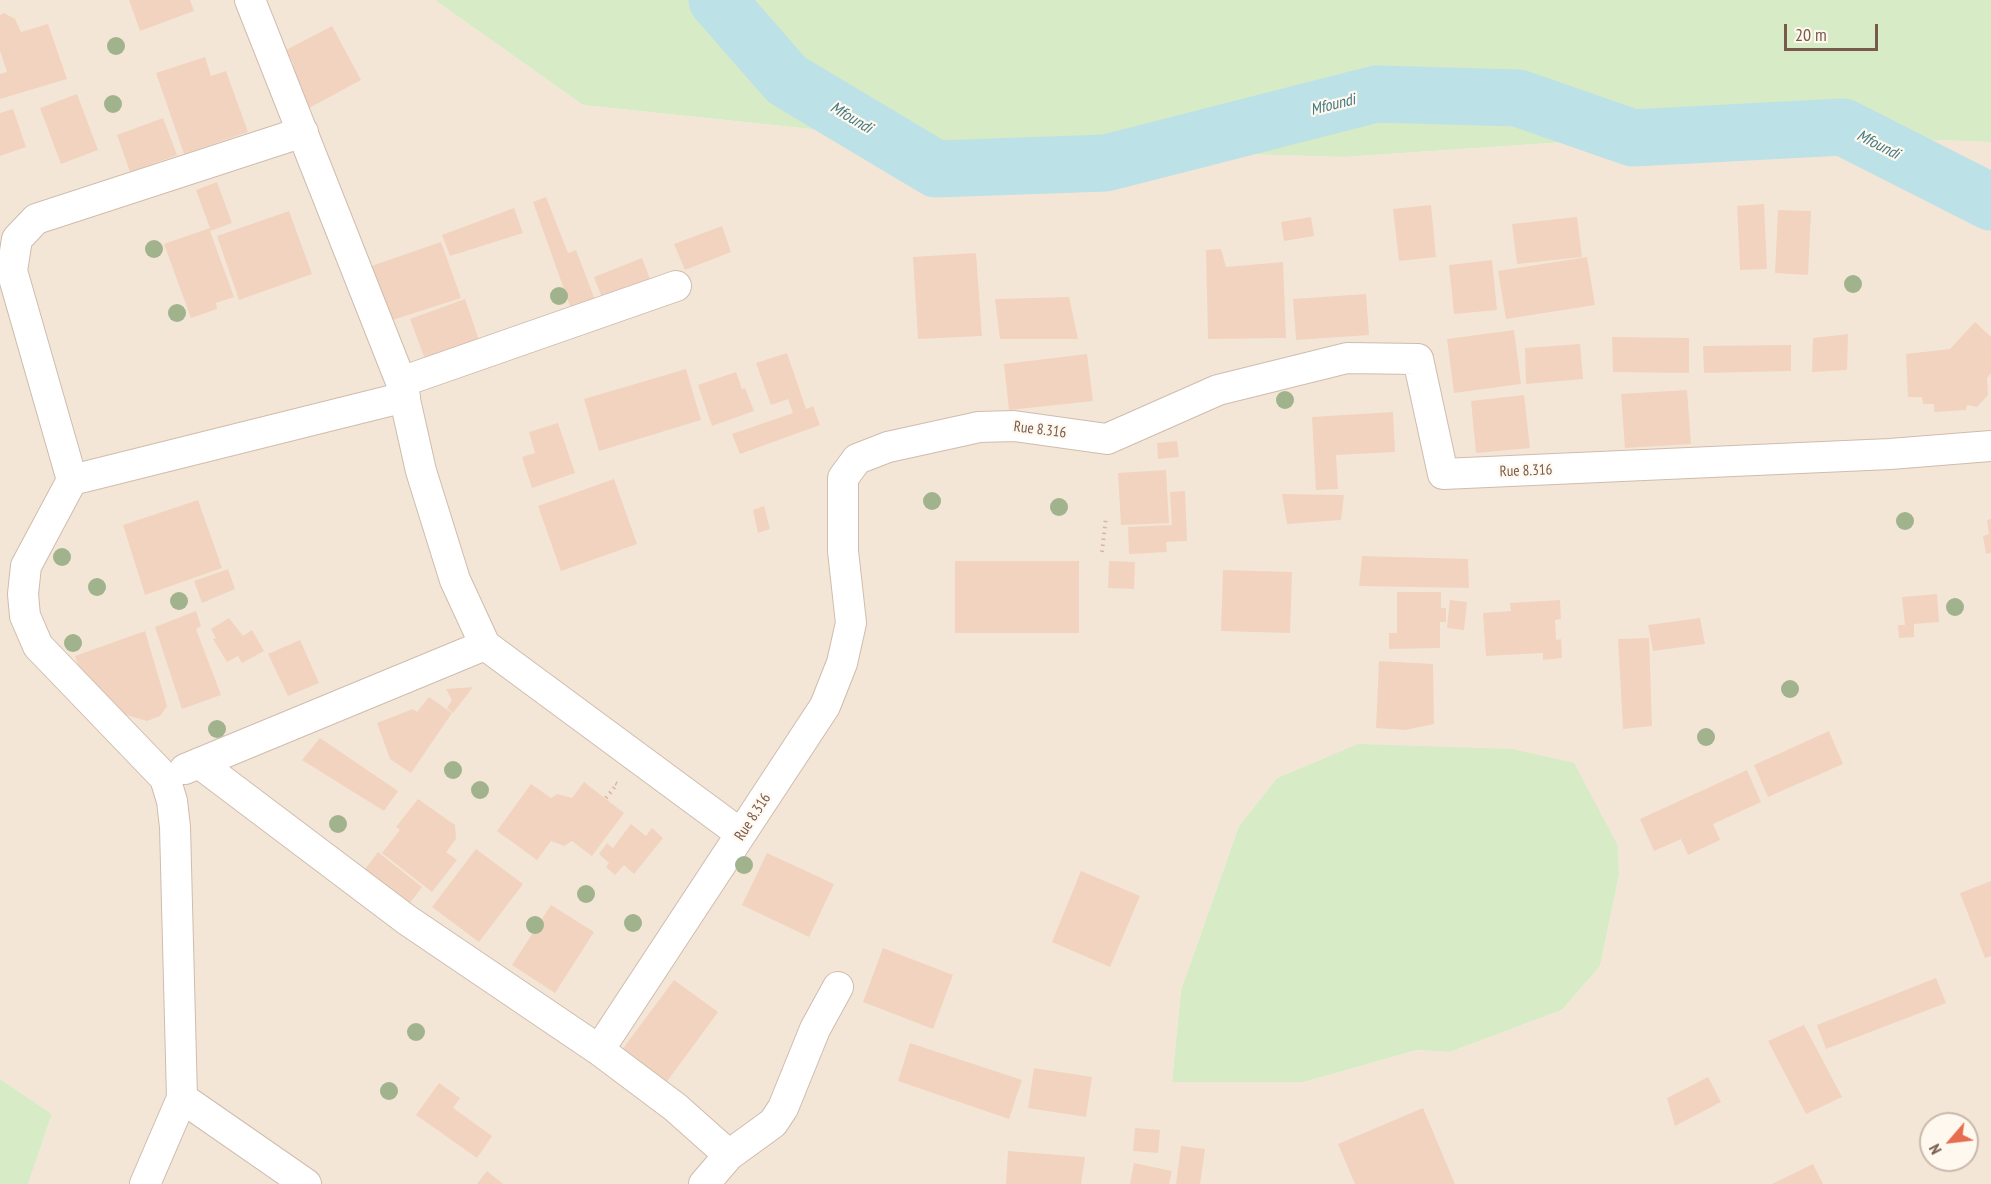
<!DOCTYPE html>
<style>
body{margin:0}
#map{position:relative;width:1991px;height:1184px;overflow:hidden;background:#fdf4e8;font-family:"PT Sans Narrow",sans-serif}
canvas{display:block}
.north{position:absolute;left:1919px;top:1112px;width:60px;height:60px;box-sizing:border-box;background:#fff8ef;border:2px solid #c9b9ad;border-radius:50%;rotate:242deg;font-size:16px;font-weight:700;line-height:24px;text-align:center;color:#775a4b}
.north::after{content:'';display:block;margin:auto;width:21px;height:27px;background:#e66d4d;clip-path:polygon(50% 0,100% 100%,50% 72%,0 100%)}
.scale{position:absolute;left:1784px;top:24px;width:94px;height:27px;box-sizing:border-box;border:3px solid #775a4b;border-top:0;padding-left:8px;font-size:18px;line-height:21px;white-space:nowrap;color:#775a4b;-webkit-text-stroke:4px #fff8ef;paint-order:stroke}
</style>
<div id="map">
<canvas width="1991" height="1184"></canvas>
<div class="north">N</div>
<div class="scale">20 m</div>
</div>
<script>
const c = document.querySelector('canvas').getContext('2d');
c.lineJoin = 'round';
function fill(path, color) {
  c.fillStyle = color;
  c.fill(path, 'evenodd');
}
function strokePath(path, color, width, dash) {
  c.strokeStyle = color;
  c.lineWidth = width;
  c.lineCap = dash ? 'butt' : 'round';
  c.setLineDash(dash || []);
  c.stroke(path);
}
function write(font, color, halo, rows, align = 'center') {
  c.font = font + ' "PT Sans Narrow",sans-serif';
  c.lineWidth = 4.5;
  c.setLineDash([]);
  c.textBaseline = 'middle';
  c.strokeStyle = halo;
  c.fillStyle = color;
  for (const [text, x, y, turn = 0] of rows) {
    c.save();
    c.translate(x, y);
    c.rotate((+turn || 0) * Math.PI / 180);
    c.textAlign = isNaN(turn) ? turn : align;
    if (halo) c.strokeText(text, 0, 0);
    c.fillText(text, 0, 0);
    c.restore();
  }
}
const residential = new Path2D(`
 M0,0H435L583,105L973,146L1343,157L1714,132L1991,142V1184H28L52,1114L0,1079ZM1359,744L1618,847L1619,875L1600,966L1562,1010L1450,1052L1417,1050L1304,1082L1172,1081L1181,990L1239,826L1277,778ZM1931,1124H1967V1160H1931Z`);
const green = new Path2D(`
 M435,0H1991V142L1714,132L1343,157L973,146L583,105Z
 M1358,744L1512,749L1574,763L1618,846L1619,875L1600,966L1562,1010L1450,1052L1417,1050L1304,1082H1172L1181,990L1239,826L1277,778Z
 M0,1079L52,1114L28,1184H0Z`);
const river = new Path2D(`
 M717,0L787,80L936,169L1106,163L1376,94L1518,98L1633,138L1843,127L1991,202`);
const building = new Path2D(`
 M129,0H190L194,11L140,31Z
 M4,13L15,19L21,32L48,24L67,79L0,99V74L7,72L0,51V15Z
 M332,26L361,80L309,108L288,69L294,65L286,50Z
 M205,57L211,76L226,71L248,132L184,154L156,73Z
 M77,94L98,150L61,164L40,108Z
 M13,109L26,147L0,156V113Z
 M163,118L177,155L130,172L117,135Z
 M217,182L232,223L210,231L234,297L216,303L217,309L191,318L164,244L210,228L196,190Z
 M546,197L568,253L576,250L595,300L571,309L533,202Z
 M1764,204L1767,269L1740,270L1737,206Z
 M1431,205L1436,257L1399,261L1393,209Z
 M514,208L523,233L450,256L442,235Z
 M1778,210L1811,211L1808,275L1775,273Z
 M289,211L312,274L239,300L217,236Z
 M1311,217L1314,236L1284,241L1281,222Z
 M1577,217L1582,257L1517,264L1512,224Z
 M722,226L731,252L685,270L674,244Z
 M441,242L461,298L377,325L357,271Z
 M1221,249L1226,267L1283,262L1286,338L1208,339L1206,250Z
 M976,253L982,336L918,339L913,257Z
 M1587,257L1595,305L1506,319L1498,271Z
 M642,258L650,279L602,298L594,277Z
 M1492,260L1497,310L1454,314L1449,265Z
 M1366,294L1369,335L1296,340L1293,299Z
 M1069,297L1078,339H1000L995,299Z
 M465,299L480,343L426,362L410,319Z
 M1975,322L1991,337V373L1987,378L1988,395L1977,407L1967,405L1966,410L1934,412V404H1923L1922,397H1908L1906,354L1950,349Z
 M1514,330L1521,384L1454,393L1447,339Z
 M1848,334L1847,370L1812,372L1813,338Z
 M1612,337L1689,338V373L1613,372Z
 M1580,344L1583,379L1526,384L1525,348Z
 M1791,345V371L1704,373L1703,346Z
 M787,353L806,409L813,406L820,425L740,454L732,434L793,413L788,399L771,405L756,363Z
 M1087,354L1093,401L1009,410L1004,364Z
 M686,369L701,420L599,451L584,399Z
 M736,372L742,389L745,388L754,411L712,426L698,385Z
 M1687,390L1691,444L1625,448L1621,394Z
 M1524,395L1530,448L1476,453L1471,401Z
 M1393,412L1395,452L1336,455L1338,489L1316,490L1312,417Z
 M558,423L575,473L532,488L522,457L535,453L529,432Z
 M1177,441L1179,457L1158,459L1157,443Z
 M1166,470L1169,523L1121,525L1118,473Z
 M614,479L637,544L561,571L538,506Z
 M1185,491L1187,541L1166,542L1167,552L1129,554L1128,527L1172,525L1170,492Z
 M1282,494L1344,495L1341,520L1287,524Z
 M198,500L222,568L145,595L123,525Z
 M764,506L770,529L758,533L753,510Z
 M1991,519V553L1986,554L1983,536L1989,534L1987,520Z
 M1362,556L1468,559L1469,588L1359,586Z
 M955,561H1079V633H955Z
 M1109,561L1135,562L1134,589L1108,588Z
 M228,569L235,589L202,603L194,581Z
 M1223,570L1292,572L1290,633L1221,631Z
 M1397,592H1441V608H1446V622H1440V648L1389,649V633H1397Z
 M1937,594L1939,622L1914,624V637L1899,638L1898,625H1905L1902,597Z
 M1450,600L1467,602L1464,630L1447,628Z
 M1560,600L1561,619L1555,620L1556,640L1561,639L1562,658L1543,660V653L1486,656L1483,613L1511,611L1510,603Z
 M196,611L201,626L196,629L221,695L182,709L155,627Z
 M229,618L243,636L252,630L264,651L242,663L238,656L227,662L213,639L216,638L211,629Z
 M1700,618L1705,644L1653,651L1648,625Z
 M145,631L167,706L160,716L147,721L109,710L89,698L75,656Z
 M1649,638L1652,726L1623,729L1618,639Z
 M300,640L319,683L288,696L268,654Z
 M1379,661L1433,664L1434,724L1405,730L1376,728Z
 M473,687L453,713L447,708L452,700L446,689Z
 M429,697L452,713L411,773L390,759L377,723L413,709L417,712Z
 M1829,731L1843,764L1768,797L1754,765Z
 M320,738L398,791L384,811L302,760Z
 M1747,770L1761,802L1713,824L1720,840L1688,855L1681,839L1654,851L1640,819Z
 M584,782L624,813L592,856L572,841L564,846L551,841L537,860L497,831L531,784L551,798L557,794L572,798Z
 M418,799L455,825L456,839L446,852L457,860L432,892L382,853L400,830L396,827Z
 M631,824L646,836L652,828L663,838L634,874L624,865L615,875L606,867L609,863L599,854L607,843L613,848Z
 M476,849L523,884L479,942L432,907Z
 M378,852L422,887L406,908L362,873Z
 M767,853L834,884L809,937L742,905Z
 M1081,871L1140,896L1110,967L1052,942Z
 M1991,881V956L1985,958L1960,893Z
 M551,905L594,932L555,993L512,965Z
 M883,948L953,975L933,1029L863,1002Z
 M1936,978L1946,1003L1826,1049L1817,1025Z
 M674,980L718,1012L660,1091L616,1058Z
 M1804,1025L1842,1097L1806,1114L1768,1041Z
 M910,1043L1022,1080L1009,1119L898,1081Z
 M1034,1068L1092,1077L1086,1117L1028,1108Z
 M1708,1077L1721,1102L1675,1126L1667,1098Z
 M439,1083L460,1098L453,1108L492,1136L477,1158L416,1115Z
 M1423,1108L1455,1184H1355L1338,1144Z
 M1135,1128L1160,1130L1158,1153L1133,1151Z
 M1181,1146L1205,1149L1200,1184H1176Z
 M1008,1151L1085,1157L1081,1184H1006Z
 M1134,1163L1172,1171L1169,1184H1130Z
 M1813,1164L1823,1184H1772Z
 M487,1171L503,1184H477Z`);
const path = new Path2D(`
 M1102,552L1106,517
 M606,798L617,784L615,783`);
const street = new Path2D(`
 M250,0L401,382L421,471L455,580L485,645L741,834
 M401,382L676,286
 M72,480L405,397
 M199,763L407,920L599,1050
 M185,769L485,645
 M182,1098L306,1184
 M729,1155L773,1123L783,1108L815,1029L838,987
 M145,1184L182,1098L175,827L172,801L165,778L38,646L25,616L23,594L26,566L72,480L12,271L17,239L36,219L303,132
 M704,1184L729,1155L675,1107L599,1050L825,706L842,663L851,623L843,551V478L857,459L888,447L979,427L1014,426L1107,439L1218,390L1347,358L1418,359L1443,474L1890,454L1991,446`);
const trees = [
 [116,46],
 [113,104],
 [154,249],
 [1853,284],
 [559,296],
 [177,313],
 [1285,400],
 [932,501],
 [1059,507],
 [1905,521],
 [62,557],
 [97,587],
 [179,601],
 [1955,607],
 [73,643],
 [1790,689],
 [217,729],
 [1706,737],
 [453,770],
 [480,790],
 [338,824],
 [744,865],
 [586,894],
 [633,923],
 [535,925],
 [416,1032],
 [389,1091]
];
const streetNames = [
 ["Rue 8.316",1040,430,7],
 ["Rue 8.316",1526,471,-2],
 ["Rue 8.316",753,817,-57]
];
const waterNames = [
 ["Mfoundi",1333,105,-14],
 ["Mfoundi",851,118,31],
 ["Mfoundi",1878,145,27]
];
fill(residential, '#f4e6d6');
fill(green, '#d6ebc6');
strokePath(river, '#bce1e7', 57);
fill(building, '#f2d3bf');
strokePath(street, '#cfbcad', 32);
strokePath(path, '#d8b6a2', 4, [1.5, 4.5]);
strokePath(street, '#fff', 30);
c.fillStyle = '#a1b38d';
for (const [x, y] of trees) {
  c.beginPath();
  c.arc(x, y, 9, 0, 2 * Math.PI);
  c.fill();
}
write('15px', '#775a4b', '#fff8ef', streetNames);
write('italic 16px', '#427a83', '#fff8ef', waterNames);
</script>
